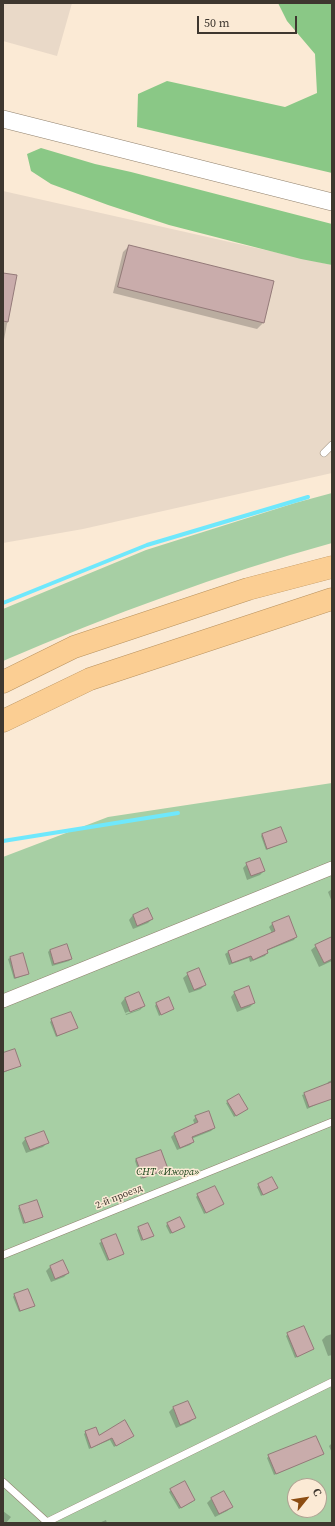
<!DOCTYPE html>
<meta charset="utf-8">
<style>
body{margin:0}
#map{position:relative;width:335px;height:1526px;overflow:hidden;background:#fbead5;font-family:"Source Serif 4",serif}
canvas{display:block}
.frame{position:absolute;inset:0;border:4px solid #3e372f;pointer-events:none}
.north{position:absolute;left:287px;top:1478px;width:40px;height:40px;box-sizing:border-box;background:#fbead5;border:1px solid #afa293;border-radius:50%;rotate:60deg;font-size:11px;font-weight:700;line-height:16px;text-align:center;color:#3e372f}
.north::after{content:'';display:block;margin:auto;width:14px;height:18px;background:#8c4d12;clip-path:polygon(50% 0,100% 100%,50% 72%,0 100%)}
.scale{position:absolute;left:197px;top:16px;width:100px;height:18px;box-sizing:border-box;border:2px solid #3e372f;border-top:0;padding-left:5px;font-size:12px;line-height:14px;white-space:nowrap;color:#3e372f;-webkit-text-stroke:3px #fbead5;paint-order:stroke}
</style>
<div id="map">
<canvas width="335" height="1526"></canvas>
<div class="frame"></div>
<div class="north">С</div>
<div class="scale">50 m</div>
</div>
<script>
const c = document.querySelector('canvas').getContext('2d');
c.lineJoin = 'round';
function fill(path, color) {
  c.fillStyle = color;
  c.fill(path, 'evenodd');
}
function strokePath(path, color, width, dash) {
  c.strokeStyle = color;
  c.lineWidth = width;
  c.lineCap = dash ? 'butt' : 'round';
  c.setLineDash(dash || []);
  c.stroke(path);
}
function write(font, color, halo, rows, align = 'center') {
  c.font = font + ' "Source Serif 4",serif';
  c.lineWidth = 3;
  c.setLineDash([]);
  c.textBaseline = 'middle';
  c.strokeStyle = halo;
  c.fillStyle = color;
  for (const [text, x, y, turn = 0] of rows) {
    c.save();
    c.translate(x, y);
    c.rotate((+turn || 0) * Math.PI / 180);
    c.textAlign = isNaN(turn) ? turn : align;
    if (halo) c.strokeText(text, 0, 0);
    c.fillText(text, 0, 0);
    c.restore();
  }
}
const industrial = new Path2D(`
 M3,3H72L57,56L3,41Z
 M3,191L332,265V473L83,529L3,543Z`);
const green = new Path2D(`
 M332,493V543C220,574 110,615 3,661V609L146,550L295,503Z
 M332,783V1523H3V857L108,817ZM295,1486H319V1510H295Z`);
const forest = new Path2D(`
 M278,3H332V173L137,127L138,94L167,81L285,107L317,93L315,54L287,21Z
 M41,148L95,164L131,172L332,224V265L301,259L169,225L108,205L51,184L31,171L27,154Z`);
const shadow = new Path2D(`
 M129,246L273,282L263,323L257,329L113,293L123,252Z
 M3,274L16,276L3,345Z
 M262,834L285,842L266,850L261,836Z
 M247,864L264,871L260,875L247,880L243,868Z
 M332,889V902L328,892Z
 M133,915L152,919L148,923L133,929L129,920Z
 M288,918L296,937L294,940L266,951L267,953L265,956L250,962L249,958L229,965L225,954L228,952L272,933L269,927L272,924Z
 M332,943V961L319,967L311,950L316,946Z
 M67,946L71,959L69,961L52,966L48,952L50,950Z
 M23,954L28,973L26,975L14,979L8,959L10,958Z
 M188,974L205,985L201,989L189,993L183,978Z
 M235,992L254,1003L250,1007L237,1012L231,997Z
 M125,998L144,1006L140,1010L126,1015L121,1003ZM140,1007V1009L126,1014L125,1013Z
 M156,1004L173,1008L159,1016L155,1006Z
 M52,1020L76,1028L56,1037L50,1022Z
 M3,1054L20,1065L3,1073Z
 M332,1080V1097L307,1109L302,1095L327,1085L328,1082Z
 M228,1102L245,1110L234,1117L226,1103Z
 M196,1117L214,1128L211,1131L191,1139L193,1142L190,1145L177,1150L171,1137L174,1134L195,1125L193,1120Z
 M26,1138L47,1143L43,1147L26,1153L22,1143Z
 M136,1159L167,1169L141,1179L135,1161Z
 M259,1185L277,1188L261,1196L257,1187Z
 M198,1195L223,1204L204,1214L196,1197Z
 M20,1207L42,1217L23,1224L18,1208Z
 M167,1224L184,1227L170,1234L166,1226Z
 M139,1228L153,1236L141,1241L137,1230Z
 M116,1235L123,1254L107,1261L99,1243Z
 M63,1262L68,1273L64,1277L51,1282L46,1271L50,1267Z
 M14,1295L34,1305L19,1312L13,1297Z
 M288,1334L313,1349L295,1358L286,1336Z
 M332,1334V1355L328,1356L322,1340L326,1336Z
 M188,1402L194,1418L190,1422L176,1428L169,1412L173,1408Z
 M86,1432L99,1436L131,1437L114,1447L110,1440L89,1449L84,1434Z
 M332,1443V1453L329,1446Z
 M322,1454L274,1475L267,1458L269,1456Z
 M171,1490L192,1502L179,1509L169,1492Z
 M211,1499L232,1507L227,1511L215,1517L207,1503Z
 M3,1511L11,1517L6,1523H3Z
 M106,1520L107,1523H99Z`);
const stream = new Path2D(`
 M3,603L147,545L308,497
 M3,841L178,813`);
const building = new Path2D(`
 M129,245L274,281L264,323L118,287Z
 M3,273L17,275L8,322L3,321Z
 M281,827L287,842L267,849L262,834Z
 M260,858L265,871L251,876L246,863Z
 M148,908L153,919L137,926L133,915Z
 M289,916L297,937L267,950L268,953L253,960L251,956L232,963L228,951L275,931L272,923Z
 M332,937V959L324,963L315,945Z
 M67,944L72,959L54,964L50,950Z
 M23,953L29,974L15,978L10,957Z
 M199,968L206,985L194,990L187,973Z
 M249,986L255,1003L241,1008L234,992Z
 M139,992L145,1006L130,1012L125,998Z
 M169,997L174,1009L161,1015L156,1003Z
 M71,1012L78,1028L57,1036L51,1019Z
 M15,1049L21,1066L3,1072V1053Z
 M332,1082V1099L309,1107L304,1093Z
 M239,1094L248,1109L236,1116L227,1101Z
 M209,1111L215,1128L192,1137L194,1142L180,1148L174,1133L198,1122L195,1116Z
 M44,1131L49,1143L30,1150L25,1138Z
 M161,1150L168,1169L143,1178L136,1159Z
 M272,1177L278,1188L263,1195L258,1184Z
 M215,1186L224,1204L206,1213L197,1194Z
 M37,1200L43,1217L25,1223L19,1206Z
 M180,1217L185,1227L172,1233L167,1223Z
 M148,1223L154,1236L143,1240L138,1227Z
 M116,1234L124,1254L109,1260L101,1240Z
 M63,1260L69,1273L55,1279L50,1266Z
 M28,1289L35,1306L20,1311L14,1294Z
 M304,1326L314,1349L297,1357L287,1333Z
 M188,1401L196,1418L180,1425L173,1407Z
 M125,1420L134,1436L116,1446L112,1438L91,1448L85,1431L96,1427L99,1435Z
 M316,1436L324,1454L276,1474L268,1455Z
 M185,1481L195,1500L181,1508L170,1489Z
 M224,1491L233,1507L219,1514L211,1498Z`);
const service = new Path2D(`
 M324,453L332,445
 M3,1255L332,1122
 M3,1482L48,1523
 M47,1522L332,1382`);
const minor = new Path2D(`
 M3,1001L332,868`);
const tertiary = new Path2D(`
 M3,119L332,202`);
const trunk = new Path2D(`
 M3,682L74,647L248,589L332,567
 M3,721L90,679L332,599`);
const parkNames = [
 ["СНТ «Ижора»",168,1172]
];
const streetNames = [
 ["2-й проезд",119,1197,-22]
];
fill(industrial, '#e9d9c8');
fill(green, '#a7cfa4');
fill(forest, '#8ac886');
fill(shadow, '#0003');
strokePath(stream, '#6fe8fc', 4);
fill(building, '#c9acab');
strokePath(building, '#947a79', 1);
strokePath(service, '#91826e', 8);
strokePath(minor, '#91826e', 14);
strokePath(tertiary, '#91826e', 18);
strokePath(trunk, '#b8915e', 23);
strokePath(service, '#fff', 7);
strokePath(minor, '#fff', 13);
strokePath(tertiary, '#fff', 17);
strokePath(trunk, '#fbce93', 22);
write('italic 10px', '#123d12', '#fbead5', parkNames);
write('10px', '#3e372f', '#fbead5', streetNames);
</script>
